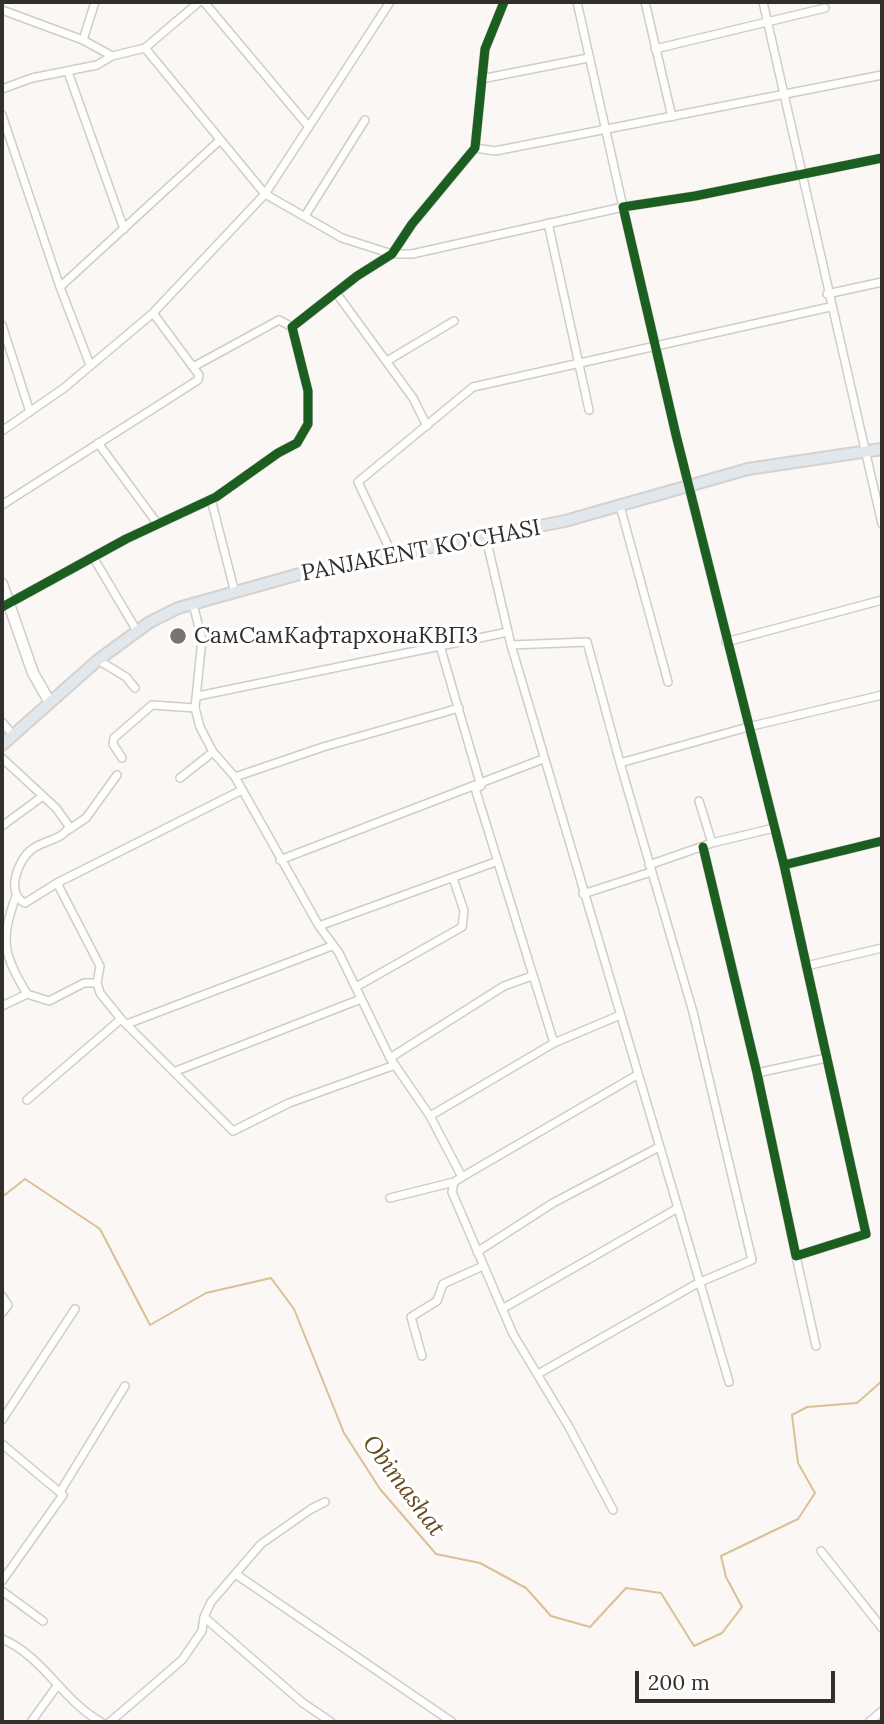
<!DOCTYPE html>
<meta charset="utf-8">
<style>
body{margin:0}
#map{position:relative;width:884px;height:1724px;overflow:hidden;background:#faf7f4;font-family:Lora,serif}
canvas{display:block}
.frame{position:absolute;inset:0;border:4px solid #302f2c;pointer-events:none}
.scale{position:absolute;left:635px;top:1671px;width:200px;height:32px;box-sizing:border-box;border:4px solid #302f2c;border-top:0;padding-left:9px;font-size:21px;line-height:24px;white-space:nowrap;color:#302f2c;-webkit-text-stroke:5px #fff;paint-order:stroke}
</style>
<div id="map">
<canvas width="884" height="1724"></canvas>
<div class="frame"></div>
<div class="scale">200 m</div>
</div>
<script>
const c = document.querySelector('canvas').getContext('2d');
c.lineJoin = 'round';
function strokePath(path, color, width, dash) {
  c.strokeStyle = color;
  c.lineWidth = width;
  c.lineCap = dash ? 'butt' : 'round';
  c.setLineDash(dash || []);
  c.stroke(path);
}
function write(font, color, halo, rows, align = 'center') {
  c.font = font + ' Lora,serif';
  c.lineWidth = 7;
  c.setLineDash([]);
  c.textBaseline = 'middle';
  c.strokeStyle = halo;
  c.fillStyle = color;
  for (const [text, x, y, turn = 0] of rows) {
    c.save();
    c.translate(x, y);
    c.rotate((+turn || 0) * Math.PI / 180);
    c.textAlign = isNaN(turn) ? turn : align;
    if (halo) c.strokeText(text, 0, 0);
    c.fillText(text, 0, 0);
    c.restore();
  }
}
const stream = new Path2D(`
 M2,1197L25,1179L100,1229L150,1325L206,1293L271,1278L294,1309L344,1433L380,1489L436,1554L480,1563L526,1588L551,1616L590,1627L626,1588L661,1593L694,1646L722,1633L742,1607L726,1577L721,1556L798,1519L815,1493L798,1463L792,1415L807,1407L857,1403L882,1381`);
const street = new Path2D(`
 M204,2L309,127
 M645,2L672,117
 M763,2L882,524
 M2,10L83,40L112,56
 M83,40L95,2
 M145,48L265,194L342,238L392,254H412L623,207L577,2
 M655,49L825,8
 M68,72L124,229
 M481,79L588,58
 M2,89L32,78L97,65L112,56L145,48L199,2
 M2,115L60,287L90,365
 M475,148L495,151L882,75
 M882,158L695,196L623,207L676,435L784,865L882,841
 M305,216L365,120
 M548,223L589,410
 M60,287L220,140
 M337,294L413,398L427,426
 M827,294L882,282
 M153,313L193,367
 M2,325L30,412
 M387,361L454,321
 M2,431L64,388L153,313L265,194L390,2
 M98,443L157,523
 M211,499L235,593
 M2,505L198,380L199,375L193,367L279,320L292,327
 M620,506L668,682
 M486,538L508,632
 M393,556L358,482L473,387L830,307
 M93,557L137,631
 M193,604L202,639L195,708L200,727L213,752L235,777L319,926L339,953L390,1058L430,1116L462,1177
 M2,607L126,539L216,497L278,453L297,443L308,424V391L292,327L357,276L392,254L412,224L475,148L485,49L504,2
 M726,642L882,600
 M440,646L481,786L475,788L554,1043
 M98,660L126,677L135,688
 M198,696L508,632L511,645L587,642L620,763L748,727L882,695
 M2,722L13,735
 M2,758L56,808L69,826C64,840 43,840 31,850C18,860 5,894 25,903L57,883
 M122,758L113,744L114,738L152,705L195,708
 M235,777L323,747L459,708
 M180,778L213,752
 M242,790L57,883L100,966L97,983L100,993L121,1019L233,1131L289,1103L395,1065
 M699,801L712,843
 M2,826L43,796
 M68,830L86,818L117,775
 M703,847L757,1073L796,1256L866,1234L784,865
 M280,860L543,759
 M649,865L712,843L774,828
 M583,894L651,872
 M16,896C0,941 3,953 27,994L49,1001L84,983H97
 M319,926L498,861
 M806,966L882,948
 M356,987L462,927L464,911L453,878
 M2,1006L27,994
 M127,1024L332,946
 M390,1058L504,986L532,976
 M176,1071L361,999
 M757,1073L826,1058
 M27,1100L121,1019
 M430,1116L554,1043L618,1016
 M390,1198L454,1182
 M678,1208L729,1382
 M477,1252L553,1203L659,1147
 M796,1256L816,1346
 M2,1296L8,1305L2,1313
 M502,1309L678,1208L511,645
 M422,1356L411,1317L437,1301L443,1284L483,1266
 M538,1374L698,1283L752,1260L693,1012L620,763
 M2,1420L75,1309
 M2,1444L63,1495L2,1581
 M60,1492L125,1386
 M613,1510L569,1427L513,1334L452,1192L454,1182L462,1177L637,1075
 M821,1551L882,1628
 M237,1575L452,1722
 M2,1591L43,1621
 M204,1617L303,1703L331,1722
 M2,1639C42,1655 63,1701 101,1722
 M31,1722L57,1686
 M110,1722L182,1660L202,1631L204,1617L211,1602L261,1544L311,1509L325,1502
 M869,1722L882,1711`);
const secondary = new Path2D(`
 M2,584L33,673L49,701`);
const primary = new Path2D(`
 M2,745L98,660L150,622L178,608L314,570L565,521L748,469L882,449`);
const cycleway = new Path2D(`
 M882,158L695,196L623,207L676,435L784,865L882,841
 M2,607L126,539L216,497L278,453L297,443L308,424V391L292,327L357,276L392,254L412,224L475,148L485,49L504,2
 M703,847L757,1073L796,1256L866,1234L784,865`);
const markers = [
 [178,636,9,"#777572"]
];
const streetNames = [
 ["PANJAKENT KO'CHASI",421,551,-11]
];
const poiNames = [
 ["СамСамКафтархонаКВП3",194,636]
];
const waterNames = [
 ["Obimashat",403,1486,53]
];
strokePath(stream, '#dbc097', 2);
strokePath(street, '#cfcdca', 10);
strokePath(secondary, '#cfcdca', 13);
strokePath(primary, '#d4d2d1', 14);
strokePath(street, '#fefefd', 7);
strokePath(secondary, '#fefefd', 10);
strokePath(primary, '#e2e7ec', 10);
strokePath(cycleway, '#1b5e20', 9);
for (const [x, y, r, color] of markers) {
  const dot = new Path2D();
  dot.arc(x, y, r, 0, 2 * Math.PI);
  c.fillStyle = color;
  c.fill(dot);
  strokePath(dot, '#fff', 2.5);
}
write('23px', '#302f2c', '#fff', streetNames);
write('23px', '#302f2c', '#fff', poiNames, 'left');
write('italic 24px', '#654a1e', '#fff', waterNames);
</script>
